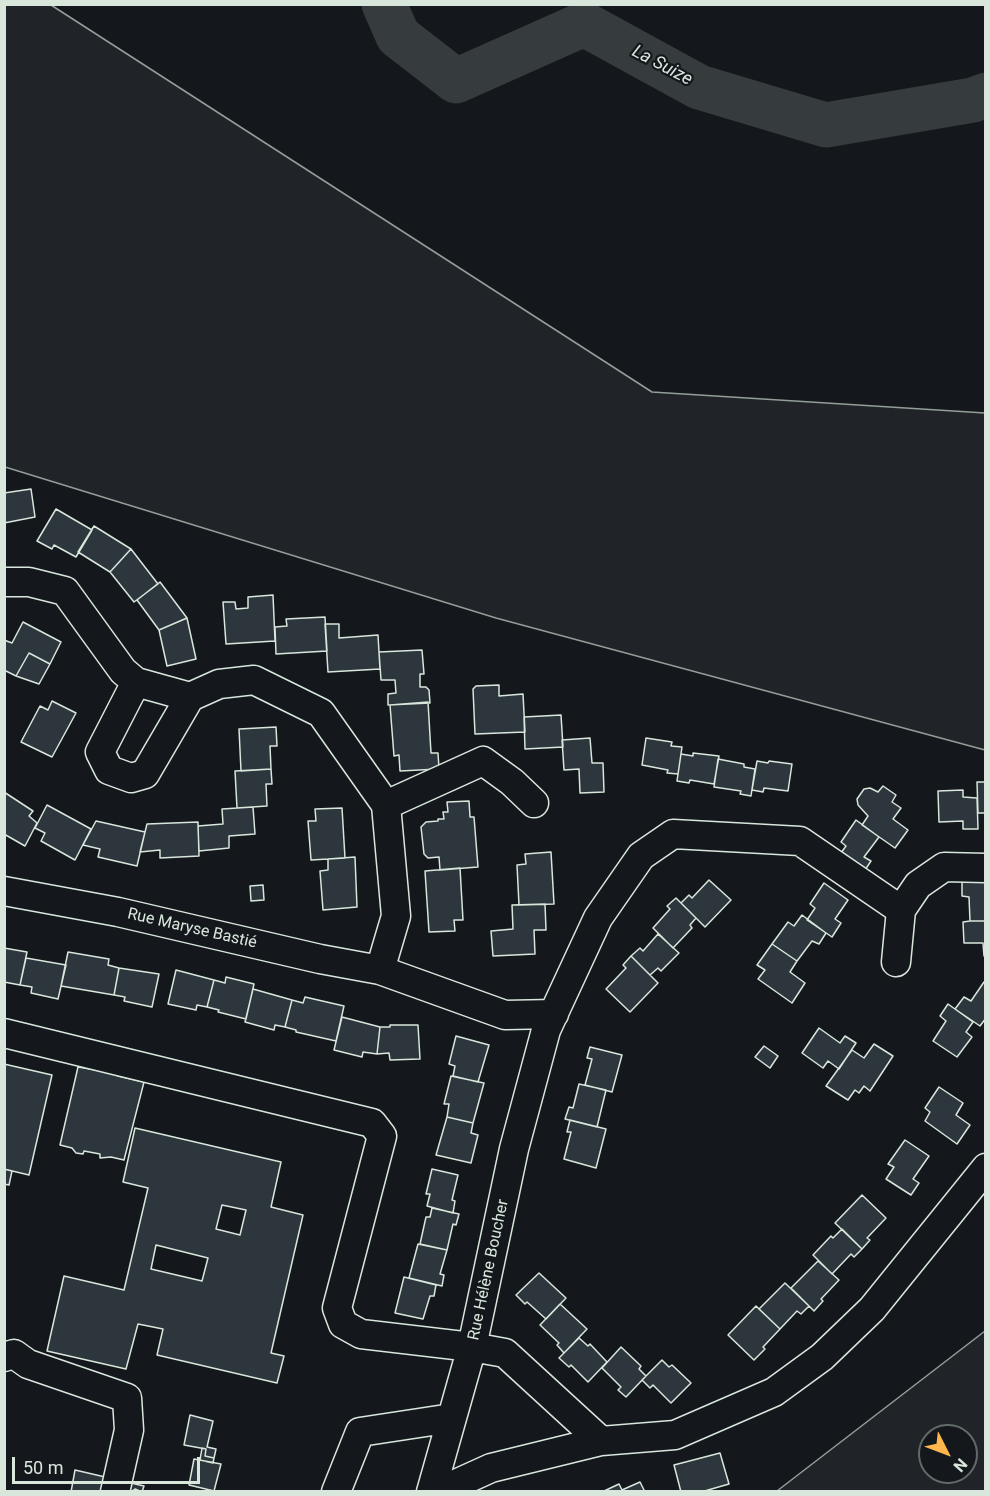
<!DOCTYPE html>
<meta charset="utf-8">
<style>
body{margin:0}
#map{position:relative;width:990px;height:1496px;overflow:hidden;background:#14181c;font-family:Roboto,sans-serif}
canvas{display:block}
.frame{position:absolute;inset:0;border:6px solid #d8e6dc;pointer-events:none}
.north{position:absolute;left:918px;top:1424px;width:60px;height:60px;box-sizing:border-box;background:#14181c;border:2px solid #626a69;border-radius:50%;rotate:132deg;font-size:16px;font-weight:700;line-height:24px;text-align:center;color:#d8e6dc}
.north::after{content:'';display:block;margin:auto;width:21px;height:27px;background:#ffb74d;clip-path:polygon(50% 0,100% 100%,50% 72%,0 100%)}
.scale{position:absolute;left:12px;top:1457px;width:188px;height:27px;box-sizing:border-box;border:3px solid #d8e6dc;border-top:0;padding-left:8px;font-size:18px;line-height:21px;white-space:nowrap;color:#d8e6dc;-webkit-text-stroke:4px #14181c;paint-order:stroke}
</style>
<div id="map">
<canvas width="990" height="1496"></canvas>
<div class="frame"></div>
<div class="north">N</div>
<div class="scale">50 m</div>
</div>
<script>
const c = document.querySelector('canvas').getContext('2d');
c.lineJoin = 'round';
function fill(path, color) {
  c.fillStyle = color;
  c.fill(path, 'evenodd');
}
function strokePath(path, color, width, dash) {
  c.strokeStyle = color;
  c.lineWidth = width;
  c.lineCap = dash ? 'butt' : 'round';
  c.setLineDash(dash || []);
  c.stroke(path);
}
function write(font, color, halo, rows, align = 'center') {
  c.font = font + ' Roboto,sans-serif';
  c.lineWidth = 4.5;
  c.setLineDash([]);
  c.textBaseline = 'middle';
  c.strokeStyle = halo;
  c.fillStyle = color;
  for (const [text, x, y, turn = 0] of rows) {
    c.save();
    c.translate(x, y);
    c.rotate((+turn || 0) * Math.PI / 180);
    c.textAlign = isNaN(turn) ? turn : align;
    if (halo) c.strokeText(text, 0, 0);
    c.fillText(text, 0, 0);
    c.restore();
  }
}
const green = new Path2D(`
 M4,5H51L652,392L985,413V750L496,618L5,467Z
 M985,1331V1491H777ZM930,1436H966V1472H930Z`);
const river = new Path2D(`
 M384,4L398,36L456,81L584,24L699,87L826,125L973,100L986,95`);
const building = new Path2D(`
 M31,489L35,517L4,523V493Z
 M56,509L92,530L76,557L54,545L52,549L37,541Z
 M94,526L131,549L110,572L78,552Z
 M131,549L158,584L134,602L110,572Z
 M160,582L187,618L159,630L137,600Z
 M273,595L275,641L226,644L223,602H235L236,609L248,608V597Z
 M325,617L327,651L276,654L275,627L287,626L286,619Z
 M187,618L196,659L167,666L159,630Z
 M23,622L61,642L50,664L29,653L16,676L4,670V640L12,643Z
 M325,624H339V638L378,635L380,669L328,672Z
 M422,650L424,674H420V687H426L429,690L430,703L388,705V694L396,693L395,680H381L379,652Z
 M29,653L50,664L39,684L16,676Z
 M499,685V696L523,694L525,732L475,734L473,689L476,686Z
 M52,701L76,713L52,757L21,742L40,706L48,710Z
 M428,702L431,753H438L439,769L400,771L399,755L394,756L390,705Z
 M561,715L563,747L525,749L524,717Z
 M276,727L277,746H270L271,769L241,771L239,729Z
 M590,738L592,763H603L604,792L580,793L579,769L564,770L562,740Z
 M646,738L672,742L671,746L682,747L678,774L667,773L668,770L642,765Z
 M693,753L719,756L714,784L690,780L689,783L677,781L681,754L693,756Z
 M718,759L744,764V767L755,769L751,796L740,794L741,791L714,787Z
 M757,761L768,763L769,761L792,764L788,791L764,788L763,792L752,790Z
 M271,769L272,784H266L267,806L237,808L235,771Z
 M977,782H986V813H978Z
 M883,786L896,795L892,802L901,808L893,819L908,830L895,848L862,825L868,816L858,805L857,799L864,789L870,788L878,792Z
 M963,790V797L977,798L978,829H963V821L939,822L938,791Z
 M4,792L33,811L29,816L37,823L25,846L4,834Z
 M469,801L470,817H474L478,867L440,870L439,857L428,858L424,854L421,827L426,822L438,821V819H444L443,812H448L447,802Z
 M47,805L91,829L75,860L41,841L45,833L35,828Z
 M253,807L255,834L229,836V848L199,851L198,826L223,824L222,809Z
 M342,808L345,858L311,860L308,821H316L315,809Z
 M856,820L879,837L864,857L871,861L863,873L838,857L846,846L841,842Z
 M96,821L145,832L137,866L98,857L100,849L83,845Z
 M198,822L199,856L160,858V850L140,852L147,824Z
 M551,852L554,904L519,905L517,865L526,864L525,854Z
 M355,857L357,907L323,910L320,871L328,870V859Z
 M460,868L463,920H454L455,931L429,932L425,871Z
 M709,880L731,900L705,927L681,903L689,895L692,898Z
 M986,881V921H970L969,897L962,896V882Z
 M824,883L848,900L835,919L841,923L832,937L807,920L815,908L810,904Z
 M263,885L264,900L251,901L250,886Z
 M676,898L696,918L690,925L692,928L673,948L653,928L670,909L667,906Z
 M545,904L546,930H534L535,954L493,956L491,931L513,929L512,905Z
 M802,915L826,933L819,944L812,941L797,961L772,944L788,922L794,926Z
 M970,921H986V956H984L983,943H964L963,922Z
 M658,934L679,953L661,971L658,968L650,975L631,956L640,948L643,951Z
 M772,944L797,961L790,972L805,983L792,1003L758,979L765,970L757,965Z
 M4,948L27,952L20,985L4,982Z
 M68,952L109,959L108,965L119,968L114,995L61,986Z
 M631,956L658,983L630,1012L606,989L626,968L623,965Z
 M26,958L66,965L58,999L31,993L32,987L20,985Z
 M119,968L159,974L152,1007L124,1001L125,997L114,995Z
 M176,970L214,980L207,1007L197,1005L196,1010L168,1004Z
 M226,977L254,984L246,1019L218,1012L219,1010L207,1007L214,980L225,983Z
 M984,982L986,983V1018L980,1026L955,1009L964,997L971,1001Z
 M253,989L292,1000L285,1027L275,1025L274,1030L245,1022Z
 M305,997L344,1006L336,1041L296,1032V1030L285,1027L292,1000L303,1003Z
 M948,1004L973,1022L966,1032L972,1037L957,1057L933,1041L946,1021L940,1016Z
 M342,1017L380,1027L377,1054L363,1052L362,1057L334,1050Z
 M390,1025H418L420,1059L390,1060L389,1053L377,1054L380,1027H390Z
 M819,1028L840,1043L845,1036L856,1043L839,1069L828,1061L823,1068L802,1053Z
 M456,1036L489,1045L478,1082L453,1076L455,1066L449,1064Z
 M874,1044L893,1056L870,1091L864,1086L859,1093L855,1090L848,1100L826,1086L852,1050L864,1058Z
 M764,1046L778,1056L770,1068L755,1057Z
 M590,1047L622,1055L612,1092L585,1085L592,1059L587,1058Z
 M4,1064L52,1075L29,1175L4,1169Z
 M78,1067L115,1073L118,1076L144,1082L124,1160L111,1157L100,1158V1154L84,1151L83,1154L76,1153L72,1148L60,1145Z
 M451,1076L484,1083L473,1123L447,1117L449,1104H444Z
 M579,1084L606,1090L597,1127L565,1119L569,1107L573,1108Z
 M939,1087L963,1103L956,1115L970,1125L957,1144L925,1121L930,1112L925,1108Z
 M447,1117L473,1123L471,1133L478,1135L471,1163L436,1155Z
 M570,1120L606,1129L596,1168L564,1159L571,1132H567Z
 M135,1128L281,1162L271,1207L303,1215L271,1353L284,1356L277,1383L157,1355L163,1329L138,1324L126,1369L47,1351L64,1276L124,1290L148,1188L123,1182ZM222,1205L246,1210L240,1235L216,1229ZM156,1245L208,1258L202,1281L151,1269Z
 M905,1140L929,1156L913,1179L919,1183L911,1195L886,1179L894,1167L888,1164Z
 M4,1169L12,1171L9,1185L4,1184Z
 M432,1169L458,1175L452,1200L455,1201L453,1213L427,1206L430,1194H426Z
 M862,1195L886,1218L867,1238L870,1240L862,1249L835,1223Z
 M432,1208L459,1214L456,1225L453,1224L447,1250L420,1244L426,1217H430Z
 M842,1229L862,1249L854,1257L851,1254L832,1274L813,1255L831,1236L833,1238Z
 M418,1244L447,1250L440,1274L444,1275L442,1286L409,1278Z
 M818,1261L839,1280L821,1299L823,1301L814,1311L791,1288Z
 M539,1273L566,1298L546,1319L527,1302L525,1304L516,1295Z
 M404,1277L436,1285L434,1296H430L423,1319L395,1313Z
 M785,1283L809,1306L801,1314L797,1311L780,1329L759,1309Z
 M560,1304L587,1329L564,1353L557,1345L559,1343L540,1325Z
 M756,1306L780,1329L763,1347L765,1349L754,1360L728,1335Z
 M579,1338L588,1346L590,1344L607,1362L588,1382L571,1365L569,1367L559,1358Z
 M621,1347L641,1366L639,1369L646,1376L626,1397L618,1390L621,1387L602,1368Z
 M662,1360L669,1367L672,1365L691,1383L671,1403L653,1385L650,1388L642,1380Z
 M190,1415L213,1421L207,1447L216,1449L214,1458L205,1456L206,1449L184,1445Z
 M202,1448L206,1449L205,1456L214,1458L213,1463L200,1460Z
 M720,1453L729,1484L701,1492H681L674,1465Z
 M194,1459L221,1464L214,1491L189,1485Z
 M75,1470L144,1486L142,1492L135,1489L131,1492H71Z
 M640,1482L645,1492H602L619,1484L622,1490Z`);
const minor = new Path2D(`
 M4,582H29L65,591L123,671L136,682L190,697L219,684L254,680L321,713L386,805L396,916L380,970
 M136,682L100,752L109,770L131,778L145,774L190,697
 M386,805L483,761L512,782L534,803
 M986,868L944,867L918,885L901,910L800,841L673,834L641,856L598,918L546,1030L514,1149L472,1347L505,1353L601,1441L675,1435L774,1392L822,1357L872,1309L986,1168
 M4,891L118,912L320,959L380,970L505,1015L554,1014
 M896,962L901,910
 M4,1033L372,1123L382,1136L337,1308L343,1324L361,1334L472,1347L431,1492
 M4,1357L14,1354L28,1364L127,1398L129,1430L115,1492
 M336,1492L360,1432L452,1418
 M438,1492L491,1468L601,1441`);
const streetNames = [
 ["Rue Maryse Bastié",192,929,13],
 ["Rue Hélène Boucher",489,1270,-78]
];
const waterNames = [
 ["La Suize",662,66,28]
];
fill(green, '#202428');
strokePath(green, '#939e99', 1.5);
strokePath(river, '#363b3e', 45);
fill(building, '#2c363c');
strokePath(building, '#d8e6dc', 1.5);
strokePath(minor, '#d8e6dc', 31);
strokePath(minor, '#14181c', 28);
write('16px', '#d8e6dc', '#14181c', streetNames);
write('italic 18px', '#d8e6dc', '#14181c', waterNames);
</script>
